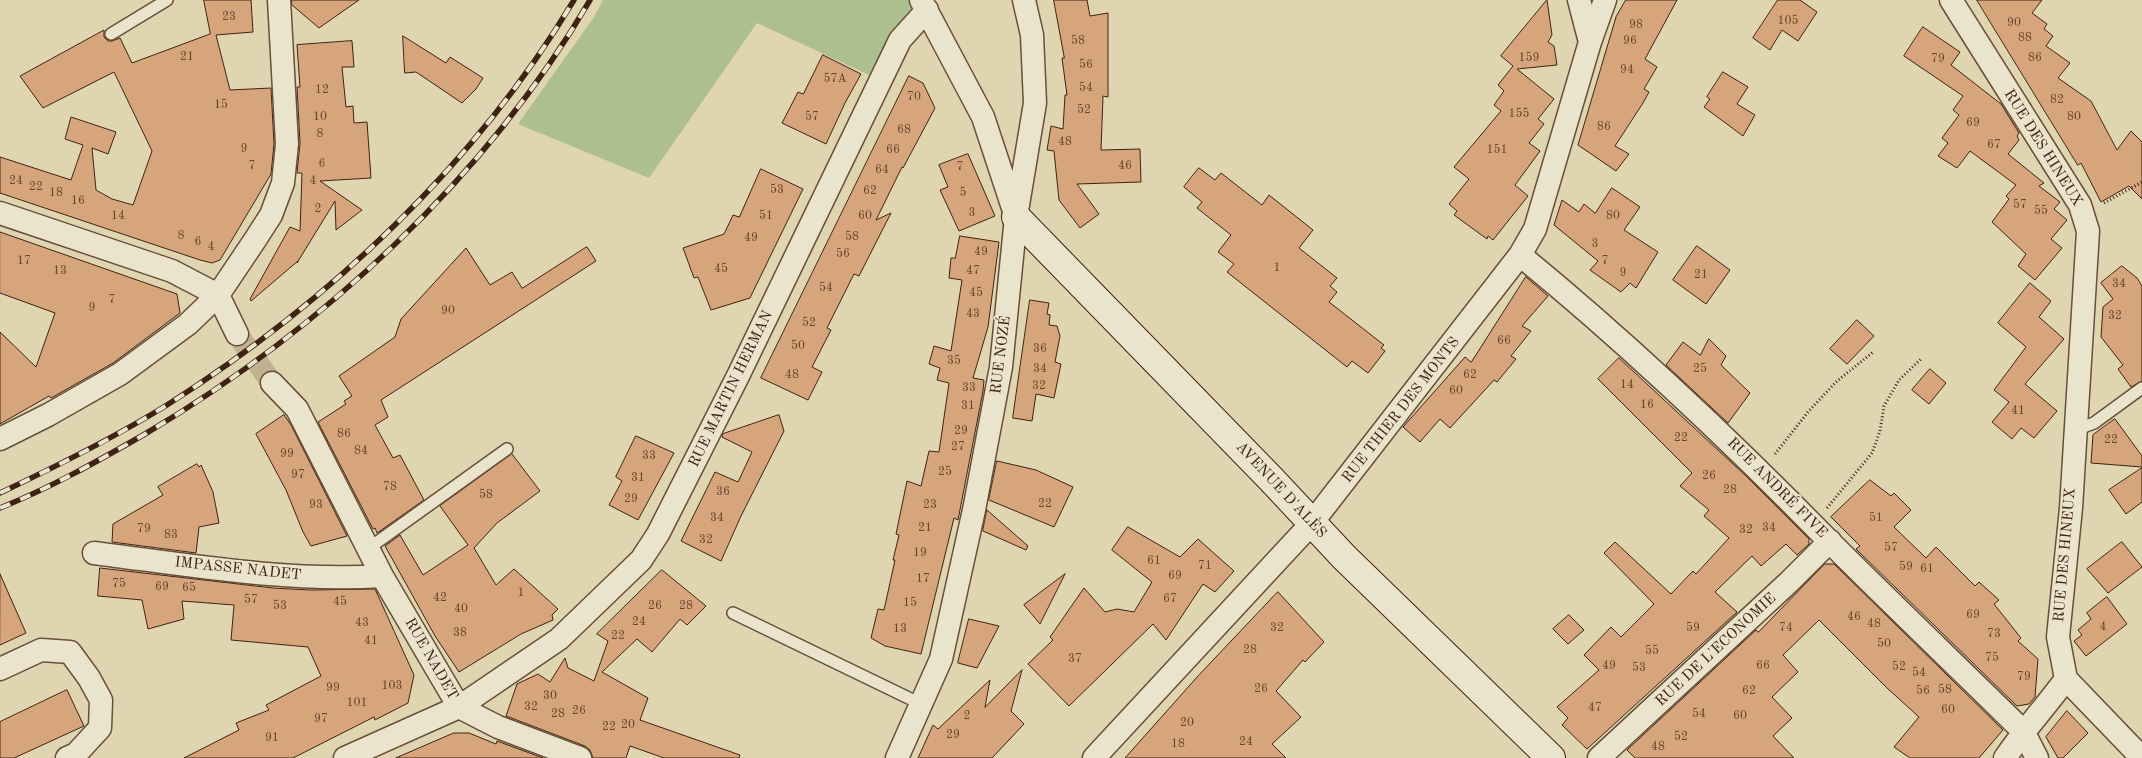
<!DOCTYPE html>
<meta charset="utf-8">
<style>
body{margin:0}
canvas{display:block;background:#e0d5b1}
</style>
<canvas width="2142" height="758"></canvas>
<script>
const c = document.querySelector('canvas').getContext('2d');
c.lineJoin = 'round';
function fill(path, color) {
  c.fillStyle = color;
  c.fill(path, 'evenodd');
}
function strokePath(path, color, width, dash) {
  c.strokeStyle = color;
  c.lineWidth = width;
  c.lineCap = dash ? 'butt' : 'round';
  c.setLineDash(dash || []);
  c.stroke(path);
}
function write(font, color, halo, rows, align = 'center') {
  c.font = font + ' "Old Standard TT",serif';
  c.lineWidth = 4;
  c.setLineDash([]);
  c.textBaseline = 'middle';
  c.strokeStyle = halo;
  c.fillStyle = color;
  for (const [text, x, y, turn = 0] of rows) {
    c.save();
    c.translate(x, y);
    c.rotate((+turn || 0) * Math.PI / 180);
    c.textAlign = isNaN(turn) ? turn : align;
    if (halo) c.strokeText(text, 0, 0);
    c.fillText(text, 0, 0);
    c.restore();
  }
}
const green = new Path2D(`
 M603,0H923L882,81L757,23L649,178L518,124L594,17Z`);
const building = new Path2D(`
 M204,0H251L253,32L216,35L230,90L271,88L274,144L271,174L220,260L212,263L200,260L0,193V157L71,180L83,145L65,139L71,117L116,132L108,154L92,148L96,190L112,199L133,205L152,151L114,72L43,108L20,76L104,30V37L108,41H112L120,38L132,63L210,34Z
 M292,0H359L319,28L292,5Z
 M1054,0H1087L1090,16L1108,13V97L1103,96L1101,150L1140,149L1141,182L1077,184L1099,214L1080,228L1059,200L1054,151L1047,150L1051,126L1063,129L1065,95H1067L1062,58H1064Z
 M1547,0L1552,35L1548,42L1554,46L1557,65L1517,69L1554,99L1538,119L1544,124L1529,143L1540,151L1515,185L1528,196L1493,240L1488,236L1487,239L1454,215L1457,211L1449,204L1469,179L1454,167L1501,111L1494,105L1504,91L1498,85L1513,66L1501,56Z
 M1626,0H1677L1645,59L1657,67L1644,89L1649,92L1643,103L1615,146L1629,154L1616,171L1578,145L1616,17Z
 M1778,0H1800L1817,12L1798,41L1782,30L1770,50L1753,38Z
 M1977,0H2042L2032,13L2047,24L2044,29L2053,36L2046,46L2070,63L2058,78L2091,101L2117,150L2131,131L2142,142V199L2129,186L2101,202L2081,163L2078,165Z
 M1923,27L1960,52L1951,65L2001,104L2019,133L2017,136L2019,140L2008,154L2044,183L2039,186L2060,202L2054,209L2067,220L2051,239L2062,248L2035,280L2018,266L2026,254L1992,222L2009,199L2006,196L2016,185L1970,151L1957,168L1938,156L1948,143L1942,138L1959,115L1953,110L1963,96L1904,56Z
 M403,36L446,63L450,57L483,78L476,89L462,103L416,72L405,73Z
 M352,41L354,67H342L346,107L353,106L354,123L367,122L371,178L320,181L362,210L336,230L335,201L297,263L298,261L251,301L250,299L290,227L300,231L302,173H297L300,143L297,87H300L297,45Z
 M823,55L861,74L845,103L826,144L782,123L798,92L803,94Z
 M1723,72L1748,87L1737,104L1755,115L1743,136L1704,107L1710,99L1707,97Z
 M909,76L923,83L935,108L903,168L902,167L876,220L891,213L859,276L854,274L827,328L831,330L812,367L822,372L808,400L761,378Z
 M968,154L995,216L959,231L940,190L948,187L939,165Z
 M1199,168L1215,180L1221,173L1262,205L1269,195L1313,230L1299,248L1337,278L1330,286L1337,292L1329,302L1384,345L1381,348L1385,351L1368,373L1352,361L1347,367L1227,272L1234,264L1218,252L1231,235L1197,208L1202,202L1184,187Z
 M761,169L803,189L750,298L711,310L698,277L694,278L683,248L724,234L733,215L739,217Z
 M1612,188L1640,207L1624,230L1658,252L1636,288L1630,283L1621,292L1590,270L1598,261L1554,225L1562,200L1579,212L1584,204L1595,213Z
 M0,232L177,294L180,313L113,363L51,398L49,396L0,424V332L36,367L55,313L0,293Z
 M960,236L999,242L988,327L973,378L984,380L983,391L958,520L954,518L921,654L885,646L871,638L878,609L884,610L895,560H893L899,535L896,534L907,481L921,486L929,451L939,452L949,383L937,380L940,368L929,364L934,346L951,351L962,280L949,278L951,258H955Z
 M1697,246L1730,270L1706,304L1673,280Z
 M587,247L596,261L381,400L388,417L375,425L393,458L400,455L424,500L377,533L375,528L373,529L318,422L346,404L344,401L352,396L339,376L395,337L401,319L466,248L490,285L512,272L522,288Z
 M2122,266L2137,278L2142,286V381L2131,387L2118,369L2123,365L2101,337L2103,307L2113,299L2101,283Z
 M1526,277L1548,296L1522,326L1531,331L1511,356L1516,359L1497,382L1494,380L1450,428L1440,419L1420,442L1403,427L1465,357L1471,362Z
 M2030,283L2051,301L2039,317L2064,339L2025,384L2057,411L2034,438L2021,428L2012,439L1992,422L2009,402L1994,390L2026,347L1998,323Z
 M1030,300L1049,303L1047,314L1050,315L1049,325L1057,326L1060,336L1055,362L1061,364L1054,398L1036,394L1032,421L1013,418Z
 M1857,320L1874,336L1847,364L1830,349Z
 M1709,339L1726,356L1721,365L1750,393L1728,423L1666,365L1683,342L1700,355Z
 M1619,358L1747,477L1809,539V544L1797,555L1786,544L1761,566L1752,556L1715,592L1737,612L1587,749L1562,725L1568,718L1557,707L1599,670L1584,655L1611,627L1621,637L1654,604L1604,553L1615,542L1671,594L1693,571L1696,574L1729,538L1704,516L1709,510L1680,486L1692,473L1598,379Z
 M1930,369L1946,383L1929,404L1912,390Z
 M284,415L291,425L347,536L311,546L303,532L286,490L256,434Z
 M779,415L784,431L741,516L721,561L681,541L715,472L738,482L752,452L722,437L723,434Z
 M2115,419L2142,456V467L2091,463L2093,435Z
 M636,436L674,453L638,520L609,505L622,481L616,477Z
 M512,454L540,491L497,523L474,548L496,585L514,569L558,609L552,615L553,620L521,634L459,672L435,636L385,546L400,535L423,575L468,545L440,506Z
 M997,461L1036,470L1073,487L1054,527L989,500Z
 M197,464L199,467L201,465L213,492L219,523L199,527L196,553L112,542L113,524L163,495L158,487Z
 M2142,468V502L2126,514L2109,490Z
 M1870,480L1891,496L1894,493L1911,510L1894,527L1926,558L1936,547L1975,586L1979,582L1999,600L1994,604L2021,638L2018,641L2038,659L2035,697L2029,704L2017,706L1856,549L1860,546L1831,517Z
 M987,510L1028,546L1026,550L983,531Z
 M1128,527L1180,557L1198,539L1234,571L1215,592L1203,584L1166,640L1153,624L1069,706L1028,664L1053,640L1050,637L1084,588L1105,612L1117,609L1134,612L1152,582L1112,550Z
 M2122,542L2142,567L2108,593L2087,569Z
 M1825,564H1834L2003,730L1979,758H1910L1894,747L1919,717L1887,688L1819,620L1783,655L1798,672L1772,697L1792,718L1773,736L1794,758H1635L1627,750L1756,630L1758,632Z
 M100,568L273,588L310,590L375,589L414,675L408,703L375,720L374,717L293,758H184L239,730L236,723L269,710L266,705L321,676L308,647L231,640L234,605L182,601L184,619L148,629L142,600L98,596Z
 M662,570L706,606L687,625L680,619L652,652L637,639L602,672L648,698L640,720L740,755L739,758H664L630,746L626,758H593L590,750L585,746L506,716L517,684L538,674L550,682L565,658L568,668L594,681L608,641L597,634Z
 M0,574L26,633L0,645Z
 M1065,574L1040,624L1024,605Z
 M1278,592L1324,642L1305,662L1303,660L1276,691L1301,717L1272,744L1286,758H1125L1198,676Z
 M2107,597L2127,624L2086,656L2074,641L2082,635L2078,630L2091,619L2087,613Z
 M1569,615L1584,630L1568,644L1553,629Z
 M969,619L999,626L977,668L958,663Z
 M1022,670L1011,711L1024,724L992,758H918L933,725L938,729L990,680L985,707Z
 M67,690L84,726L14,758H0V722Z
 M2067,711L2088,733L2063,758H2058L2046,737Z
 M454,733H469L496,744L497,741L543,758H396Z`);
const streetTunnel = new Path2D(`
 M237,334L272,383`);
const path = new Path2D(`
 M2104,203L2142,182
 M1775,454L1808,412L1836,382L1873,352
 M1827,508L1872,453L1880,431L1884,406L1899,380L1921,359`);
const lane = new Path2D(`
 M111,34L167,0
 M2075,430L2094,423L2142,388
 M369,548L507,449
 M733,613L921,704`);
const street = new Path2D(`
 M921,0L983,117L1015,214
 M1579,0L1590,42
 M1951,0L2080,205L2088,231L2071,508L2058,637L2066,679
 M0,213L172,271L218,295
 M1520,255C1630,345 1732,442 1831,543C1894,606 1959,668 2023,731L2037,758
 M218,295L237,334
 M272,383L297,409L382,576L459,707L498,727L580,758
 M0,439L48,415L120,374L188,324L218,295L255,240L271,215L283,183L287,144L279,0
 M94,553C189,565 286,582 382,576
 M0,669L41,650L70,652L89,678L101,700L100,728L76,754L67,758
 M2066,679L2142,758
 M345,758L459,707L559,639L641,560L658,534L738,376L900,40L927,10
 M897,758L941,659L974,510L1001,367L1016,217L1035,103L1032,35L1024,0
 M1094,758L1311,524L1520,255L1535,229L1590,42L1605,0
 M1599,758L1789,582L1830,541
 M2005,758C2024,730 2046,706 2066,679`);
const secondary = new Path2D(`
 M1016,217L1271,479L1344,557L1551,758`);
const rail = new Path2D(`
 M0,493C57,466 114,438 167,405C329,302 475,165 574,0
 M0,508C50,488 98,461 145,434C322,329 486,178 590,0`);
const numberNames = [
 ["23",229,17],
 ["105",1788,21],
 ["90",2014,23],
 ["98",1636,25],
 ["88",2025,38],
 ["58",1078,41],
 ["96",1630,41],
 ["21",187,57],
 ["159",1529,58],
 ["86",2035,58],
 ["79",1938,59],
 ["56",1086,65],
 ["94",1627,70],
 ["57A",835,79],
 ["54",1086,88],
 ["12",322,90],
 ["70",914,97],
 ["82",2057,100],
 ["15",221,105],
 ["52",1084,110],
 ["155",1519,114],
 ["10",320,117],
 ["57",812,117],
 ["80",2074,117],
 ["69",1973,123],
 ["86",1604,127],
 ["68",904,130],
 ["8",320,134],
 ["48",1065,142],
 ["67",1994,145],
 ["9",244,149],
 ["66",893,150],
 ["151",1497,150],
 ["6",322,164],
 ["7",252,166],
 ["46",1125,166],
 ["7",960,167],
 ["64",882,170],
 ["24",16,181],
 ["4",313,181],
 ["22",36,187],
 ["53",777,190],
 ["62",870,191],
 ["18",56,193],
 ["5",963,193],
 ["16",78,201],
 ["57",2020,205],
 ["2",318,209],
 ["55",2041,211],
 ["3",972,213],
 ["14",118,216],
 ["51",766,216],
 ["60",865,216],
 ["80",1613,216],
 ["8",181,236],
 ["58",852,237],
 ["49",751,238],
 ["6",198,242],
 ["3",1595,244],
 ["4",211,247],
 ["49",981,252],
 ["56",843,254],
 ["17",24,261],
 ["7",1605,261],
 ["1",1277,268],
 ["45",721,269],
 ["13",60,271],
 ["47",973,271],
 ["9",1623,273],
 ["21",1701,275],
 ["34",2119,284],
 ["54",826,288],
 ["45",976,293],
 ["7",112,300],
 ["9",92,308],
 ["90",448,311],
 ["43",973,314],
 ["32",2115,316],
 ["52",809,323],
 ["66",1504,341],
 ["50",798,346],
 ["36",1040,349],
 ["35",954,361],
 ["34",1040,369],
 ["25",1700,369],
 ["48",792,375],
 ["62",1470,375],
 ["14",1627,385],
 ["32",1039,386],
 ["33",969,388],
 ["60",1456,391],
 ["16",1647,405],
 ["31",968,406],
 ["41",2018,411],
 ["29",961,431],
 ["86",344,434],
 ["22",1681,438],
 ["22",2111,440],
 ["27",958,447],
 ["84",361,451],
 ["99",287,454],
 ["33",649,456],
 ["25",945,472],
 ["97",298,475],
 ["26",1709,476],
 ["31",638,478],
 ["78",390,487],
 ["28",1730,490],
 ["36",723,492],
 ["58",486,495],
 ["29",631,499],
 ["22",1045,504],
 ["93",316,505],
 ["23",930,505],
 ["34",717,518],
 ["51",1876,518],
 ["21",925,528],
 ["34",1769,528],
 ["79",144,529],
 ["32",1746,530],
 ["83",171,535],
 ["32",706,540],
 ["57",1891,548],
 ["19",920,553],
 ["61",1154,561],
 ["71",1205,566],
 ["59",1906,567],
 ["61",1927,569],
 ["69",1175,576],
 ["17",923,579],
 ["75",119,584],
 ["69",162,587],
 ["65",189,588],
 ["1",521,593],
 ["42",440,598],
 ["67",1170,599],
 ["57",251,600],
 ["45",340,602],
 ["15",910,603],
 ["53",280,606],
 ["26",655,606],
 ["28",686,606],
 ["40",461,609],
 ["69",1973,615],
 ["46",1854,617],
 ["24",639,622],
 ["43",362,623],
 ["48",1874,624],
 ["4",2103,627],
 ["32",1277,628],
 ["59",1693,628],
 ["74",1786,628],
 ["13",900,629],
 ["38",460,633],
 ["73",1994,634],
 ["22",618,636],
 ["41",371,641],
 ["50",1884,644],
 ["28",1250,650],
 ["55",1652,651],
 ["75",1992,658],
 ["37",1075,659],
 ["49",1609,666],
 ["66",1763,666],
 ["52",1899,667],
 ["53",1639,668],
 ["54",1919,673],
 ["79",2024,677],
 ["103",392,686],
 ["99",333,688],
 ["26",1261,689],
 ["58",1945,690],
 ["62",1749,691],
 ["56",1923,691],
 ["30",550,696],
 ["101",357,703],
 ["32",531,707],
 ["47",1595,708],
 ["60",1948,710],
 ["26",579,711],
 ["28",558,714],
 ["54",1699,714],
 ["2",967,716],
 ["60",1740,716],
 ["97",321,719],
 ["20",1187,723],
 ["20",628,725],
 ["22",609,727],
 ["29",953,735],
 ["52",1681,737],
 ["91",272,738],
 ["24",1246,742],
 ["18",1178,744],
 ["48",1658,747]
];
const streetNames = [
 ["RUE DES HINEUX",2043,148,58],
 ["RUE NOZÉ",1001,355,-83],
 ["RUE MARTIN HERMAN",731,389,-64],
 ["RUE THIER DES MONTS",1401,410,-52],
 ["RUE ANDRÉ FIVE",1777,488,45],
 ["AVENUE D'ALÈS",1281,490,47],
 ["RUE DES HINEUX",2065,555,-85],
 ["IMPASSE NADET",238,569,6],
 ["RUE DE L'ECONOMIE",1716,650,-43],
 ["RUE NADET",431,659,60]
];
fill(green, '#adbe8f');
fill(building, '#d6a57b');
strokePath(building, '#402212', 1);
strokePath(streetTunnel, '#c0b191', 22, [22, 11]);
strokePath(lane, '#684f3a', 14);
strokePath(street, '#684f3a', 25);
strokePath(secondary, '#402212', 30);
strokePath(path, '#402212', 3, [1, 2.5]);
strokePath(lane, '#ebe4cc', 11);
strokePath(street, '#ebe4cc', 22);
strokePath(secondary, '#ebe4cc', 28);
strokePath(rail, '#402212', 5.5);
strokePath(rail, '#ebe4cc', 4, [11]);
write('12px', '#66432c', null, numberNames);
write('15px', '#402212', '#ebe4cc', streetNames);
</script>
